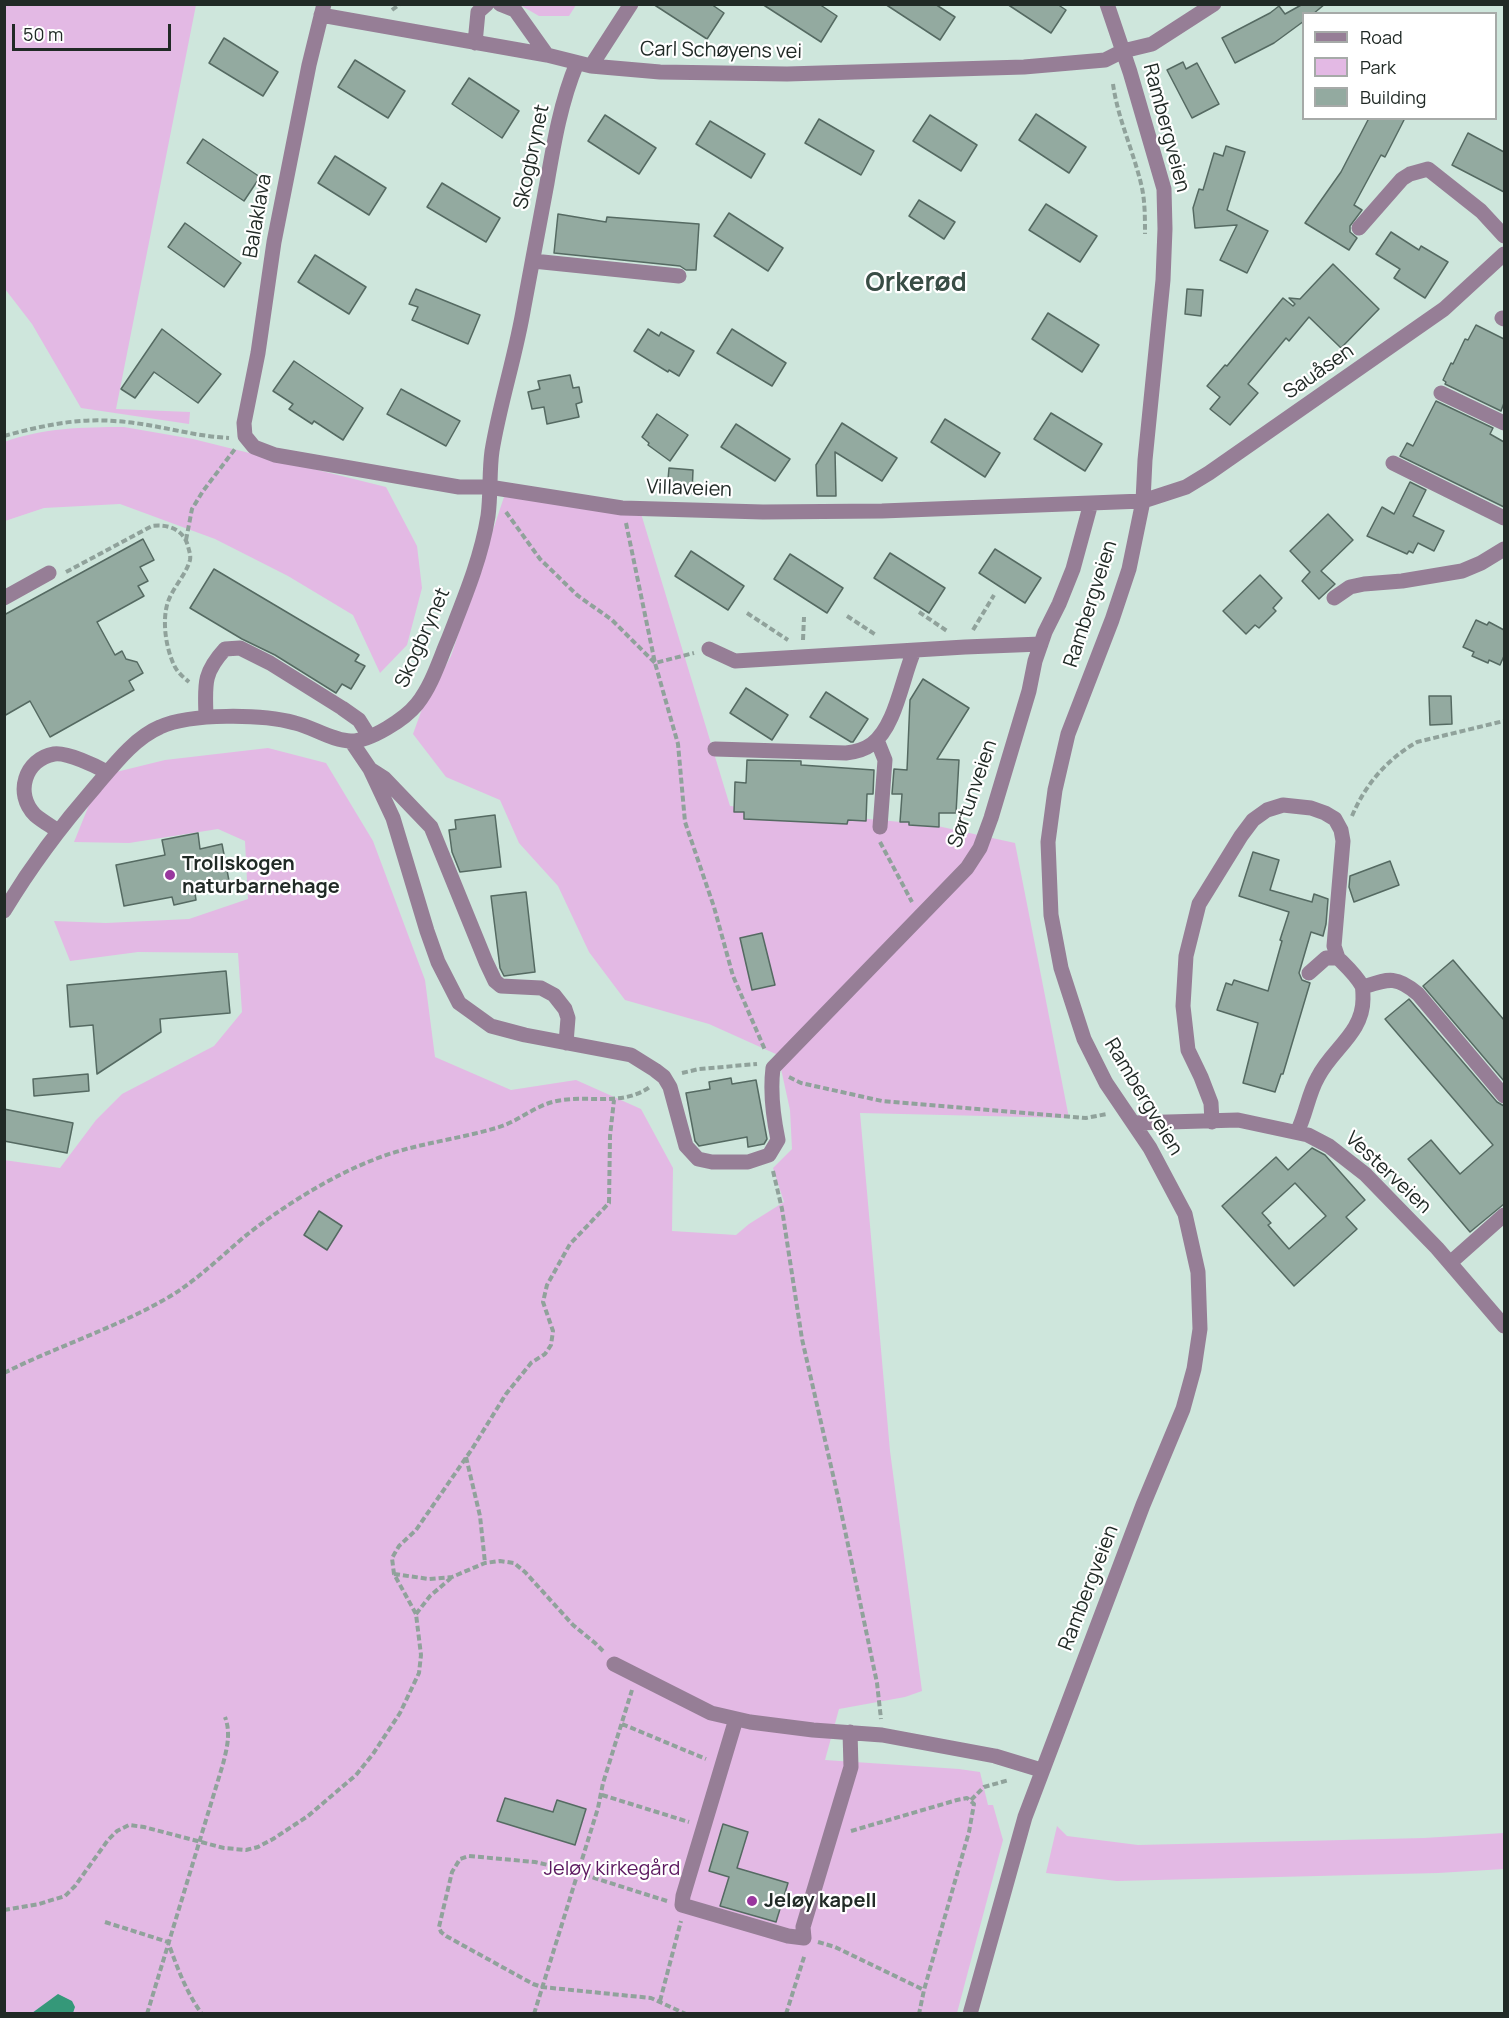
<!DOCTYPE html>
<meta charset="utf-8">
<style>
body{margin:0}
#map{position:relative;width:1509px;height:2018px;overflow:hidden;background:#cee6dc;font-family:Manrope,sans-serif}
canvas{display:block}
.frame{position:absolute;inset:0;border:6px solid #212a26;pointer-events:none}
.legend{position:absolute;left:1302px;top:12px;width:195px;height:108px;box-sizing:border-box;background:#fff;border:2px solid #a6aaa8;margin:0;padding:8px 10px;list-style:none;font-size:18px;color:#212a26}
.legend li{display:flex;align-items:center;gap:12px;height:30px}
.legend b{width:30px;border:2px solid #a6aaa8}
.scale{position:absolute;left:12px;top:24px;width:159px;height:27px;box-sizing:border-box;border:3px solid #212a26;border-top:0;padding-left:8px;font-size:18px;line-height:21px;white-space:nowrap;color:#212a26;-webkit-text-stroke:4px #fff;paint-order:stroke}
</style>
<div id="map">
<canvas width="1509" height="2018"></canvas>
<div class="frame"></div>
<ul class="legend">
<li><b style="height:8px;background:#967e96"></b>Road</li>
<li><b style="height:16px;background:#e3b9e4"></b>Park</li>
<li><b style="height:16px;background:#93aaa0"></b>Building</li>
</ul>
<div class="scale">50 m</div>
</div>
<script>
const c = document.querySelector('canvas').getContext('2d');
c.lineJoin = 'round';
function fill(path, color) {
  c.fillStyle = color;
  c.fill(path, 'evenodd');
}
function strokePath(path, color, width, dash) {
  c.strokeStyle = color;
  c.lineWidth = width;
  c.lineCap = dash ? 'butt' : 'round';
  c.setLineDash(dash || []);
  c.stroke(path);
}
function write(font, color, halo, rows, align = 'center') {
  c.font = font + ' Manrope,sans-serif';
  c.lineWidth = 4.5;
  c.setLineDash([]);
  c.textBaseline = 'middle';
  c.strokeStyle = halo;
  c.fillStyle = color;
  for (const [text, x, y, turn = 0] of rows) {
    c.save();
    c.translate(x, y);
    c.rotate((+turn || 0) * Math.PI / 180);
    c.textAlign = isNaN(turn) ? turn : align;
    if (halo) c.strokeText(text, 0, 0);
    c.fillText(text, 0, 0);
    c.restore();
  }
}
const green = new Path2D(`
 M4,5H196L116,409L190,412L189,424L81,408L32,324L5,289Z
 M520,5L576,4V5L569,16H539Z
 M124,427L193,439L386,487L417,546L422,588L407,645L380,673L353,615L288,576L215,539L120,504L44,508L5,521L4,442C43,428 83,427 124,427Z
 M504,497L639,507L730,806L933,825L1015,843L1069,1118L860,1113L890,1451L922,1691L905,1697L839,1709L825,1760L959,1769L980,1772L988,1805H993L1003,1840L957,2013H5L4,1160L60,1168L96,1120L122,1094L214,1046L242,1012L238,953L138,952L70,961L54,921L106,923L189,919L248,899L245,841L218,829L129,843L74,842L89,805L108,774L165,760L268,748L326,763L373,841L425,980L435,1057L511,1090L576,1080L641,1109L673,1168L672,1231L736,1235L749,1224L784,1202L773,1168L792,1149L790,1110L778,1055L709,1024L625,1000L589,952L558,886L519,843L500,800L446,777L413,734L422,709L451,656Z
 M1057,1826L1067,1836L1138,1845L1424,1838L1504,1833V1869L1438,1873L1117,1881L1046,1873Z`);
const water = new Path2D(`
 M58,1994L72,2001L75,2007L73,2013H32Z`);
const building = new Path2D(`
 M653,4H711L724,13L707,39Z
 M762,4H819L837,16L821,42Z
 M885,4H935L955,17L940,40Z
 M1007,4H1057L1066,10L1051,33Z
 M1303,4H1325L1313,14H1304V21L1274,43L1235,63L1222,38L1270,13L1279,6L1285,14Z
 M224,38L278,72L263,96L209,63Z
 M355,60L405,91L388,118L338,87Z
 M1183,62L1186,69L1197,63L1219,104L1192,118L1167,70Z
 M469,78L519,111L502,138L452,104Z
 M1036,114L1086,147L1069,173L1019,140Z
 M605,115L656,148L639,174L588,141Z
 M930,115L977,145L961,171L913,141Z
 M1369,118H1405L1385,157L1381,155L1354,205L1362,210L1350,226V232L1357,238L1349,250L1305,223L1341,172Z
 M819,119L874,151L861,175L805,143Z
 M710,121L765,154L751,178L696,144Z
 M1468,133L1504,152V192L1452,165Z
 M203,139L260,177L244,201L187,163Z
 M1226,146L1245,152L1227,210L1268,231L1247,273L1220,260L1237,225L1195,228L1193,208L1199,189L1203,190L1214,153L1223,156Z
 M335,156L386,188L369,215L318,183Z
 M442,183L500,218L486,242L427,207Z
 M919,200L955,222L944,239L909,216Z
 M1046,204L1097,236L1080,262L1029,230Z
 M729,213L783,248L768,271L714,236Z
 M558,214L606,222L607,217L699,224L696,270H686L680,266L554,253Z
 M185,223L241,263L224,287L168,247Z
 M1391,232L1419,250L1421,246L1448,262L1425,298L1394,278L1400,269L1376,254Z
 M315,255L366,287L349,314L298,282Z
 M1333,264L1379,309L1341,348L1309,317L1289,341L1286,338L1248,384L1258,393L1230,425L1210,409L1220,397L1207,386L1225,365L1227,366L1283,298L1293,306L1295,304L1289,298L1300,299Z
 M416,289L480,315L468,344L412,320L418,307L409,304Z
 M1187,289L1203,290L1201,316L1185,314Z
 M1048,313L1099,345L1082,372L1032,339Z
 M1476,325L1504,339V403L1501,411L1445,384L1446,382L1443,380L1451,363L1453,364L1465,339L1468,340Z
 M162,329L221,374L198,403L154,372L135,398L121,389Z
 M648,329L659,336L661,332L694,351L679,376L669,370L668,372L634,351Z
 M732,329L786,363L772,386L717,353Z
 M294,361L363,408L343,440L314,421L312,424L289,409L293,404L273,391Z
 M570,375L573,388L579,387L582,402L576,404L579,417L547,424L544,407L532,409L528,392L540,389L538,381Z
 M401,389L460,421L446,446L387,414Z
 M1436,401L1493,428L1490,434L1504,442V507L1400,456L1407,443L1413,446Z
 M1051,413L1102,444L1085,471L1034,439Z
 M657,414L688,435L670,461L648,445L649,443L642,437Z
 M945,419L1000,453L985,477L931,442Z
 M842,423L897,458L882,481L835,452L836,496H817L816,465Z
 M736,424L790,459L775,481L721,447Z
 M669,468L693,470L692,493L667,491Z
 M1410,482L1426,490L1413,516L1444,531L1434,551L1418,543L1413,553L1409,551L1407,554L1367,536L1382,507L1394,514Z
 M1328,514L1353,540L1321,571L1335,584L1319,599L1302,581L1310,572L1290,551Z
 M143,539L154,560L140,567L148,581L138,586L144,596L97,622L115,655L122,651L126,659L137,662L143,673L129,681L134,690L50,737L30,701L4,716V615Z
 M995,549L1041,578L1025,603L979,573Z
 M691,551L744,586L728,610L675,576Z
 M890,553L945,588L929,613L874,578Z
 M790,554L843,588L827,613L774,579Z
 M214,569L359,655L355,661L365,666L351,689L342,684L336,693L275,655L242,639L190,608Z
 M1260,575L1282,598L1273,608L1276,611L1259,628L1255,625L1246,634L1223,611Z
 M1476,620L1487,625L1489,622L1504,630V656L1500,665L1489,660L1488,663L1472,656L1474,652L1463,647Z
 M923,679L969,708L937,759L959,760L956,813H939V827L909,825V822H900L902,794H892L894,769L907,770L910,700Z
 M746,688L788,715L772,740L730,713Z
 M826,692L868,719L853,742H851L810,717Z
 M1429,696H1451L1452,724L1430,725Z
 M747,760L801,761V765L874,770L873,794H867L866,821L848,820L847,824L744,819V812H734L735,782L746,783Z
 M495,815L501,867L460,872L452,852L449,830L456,829L455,820Z
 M198,833L200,849L222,844L230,886L195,893L196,900L174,905L172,897L124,906L116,865L165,855L162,840Z
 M1253,852L1279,860L1270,890L1312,902L1314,894L1328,899L1326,924L1323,936L1311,932L1299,973L1302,980L1310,983L1283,1074H1281L1275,1092L1243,1083L1258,1023L1217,1010L1226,983L1232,985L1234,980L1268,991L1282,941L1280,940L1289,912L1239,896Z
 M1390,861L1399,885L1354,902L1349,887L1350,876Z
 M526,892L535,972L504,976L500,968L491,896Z
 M762,933L775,985L752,990L740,938Z
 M1453,960L1504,1020V1081L1423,986Z
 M226,971L230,1013L160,1019L161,1032L97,1074L93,1025L70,1027L67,985Z
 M1409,999L1497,1102L1504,1106V1204L1470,1232L1408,1159L1431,1140L1460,1174L1493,1145L1385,1019Z
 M88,1074L89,1091L34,1096L33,1079Z
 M731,1078L732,1084L756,1080L767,1139L764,1144L748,1147L747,1137L699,1146L695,1141L686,1093L710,1089L709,1082Z
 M4,1109L73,1123L67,1153L4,1141Z
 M1312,1148L1325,1155L1365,1200L1346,1217L1357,1229L1294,1286L1222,1206L1276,1157L1288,1170ZM1295,1183L1326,1216L1289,1249L1268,1225L1271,1223L1262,1213Z
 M319,1211L342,1226L327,1250L304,1235Z
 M505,1798L553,1812L557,1800L586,1809L575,1845L497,1821Z
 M723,1824L748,1832L737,1868L788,1883L776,1922L720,1906L729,1877L709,1871Z`);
const path = new Path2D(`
 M392,10L400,4
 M1113,84C1118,120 1134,152 1142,188C1145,202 1145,219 1145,234
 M4,436C41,426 76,418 114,421C153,423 190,436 229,438
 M506,512L540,559L577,595L612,620L655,663L694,653
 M626,523L655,663L678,744L685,822L714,907L733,976L765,1050
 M186,540L192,509L203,491L235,449
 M66,572L152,526C168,524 183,529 188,546C189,551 191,555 190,560C186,574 176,584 170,597C161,615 165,646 174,665C177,672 183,677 189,682
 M919,612L947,631
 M747,613L788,640
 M847,616L876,635
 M973,630L994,595
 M803,640L804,617
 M1352,816C1365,785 1387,759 1417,742L1504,721
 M880,842L912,902
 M682,1073L699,1069L757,1064
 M789,1077L801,1083L882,1101L1086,1118L1107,1114
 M773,1171L782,1209L802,1339L838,1497L877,1683L881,1719
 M4,1373C56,1347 112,1329 162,1301C193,1284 217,1260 244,1237C279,1209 331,1176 373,1160C412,1144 455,1140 496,1128C515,1123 531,1109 549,1103C583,1092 621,1109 651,1086
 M466,1457L480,1516L485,1563
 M394,1574L429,1579L452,1577L485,1563L500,1561L514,1563L525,1572L573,1625L595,1643L604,1652
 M416,1614L430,1596L451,1578
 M622,1724L706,1759
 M602,1795L689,1822
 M971,1800L984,1787L1009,1780
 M851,1831L957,1800L967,1798L974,1804L969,1832L924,1990L919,2014
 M667,1901L566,1869L535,1862L469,1856L460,1859L452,1872L439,1927L441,1932L446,1936L533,1984L542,1987L651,1998L686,2014
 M4,1910L39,1904L65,1896L75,1886L108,1840L117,1831L129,1825L144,1827L224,1848L246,1850L258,1847L273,1839L308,1816L356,1775L373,1754L400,1713L419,1673L421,1655L416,1614L394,1574L392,1558L399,1546L416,1530L472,1449L506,1394L531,1363L545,1354L551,1345L553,1331L543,1302L547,1285L570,1244L609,1203L610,1136L614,1100
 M105,1922L168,1942C177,1967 186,1992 202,2014
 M818,1942L835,1947L924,1990
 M660,2001L681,1921
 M147,2014L223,1764C227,1748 231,1733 225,1717
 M534,2014L598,1808L603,1783L632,1690
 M786,2014L805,1954`);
const minor = new Path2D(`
 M324,4L309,65L274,242L258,353L244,423L245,436L254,447L275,455L459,487H489L622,508L763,512L882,511L1143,501L1186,487L1209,473L1444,309L1504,254
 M500,4L515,10L547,55
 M321,15L547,55L591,66L660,72L787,74L1024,67L1105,60L1123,51L1152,44L1214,4
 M475,43L478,12L487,4
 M591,66L631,4
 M1359,228L1402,179L1410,174L1428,169L1481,211L1504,236
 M533,261L679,276
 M1502,318L1504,319
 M1441,393L1504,423
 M1393,463L1504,518
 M4,598L49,573
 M1334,598L1350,587L1364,584L1402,581L1462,571L1481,563L1504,549
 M709,649L735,661L965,647L1041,644
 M206,716C205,684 203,673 225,649L240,648L270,663L342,708L359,720L369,736
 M877,740L885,760L880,827
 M351,741L370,769L393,818L427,931L438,962L459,1003L491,1026L525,1035L631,1055L655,1070L664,1077L670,1087L686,1146L698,1159L712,1162H748L769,1155L778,1140C773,1116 770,1092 773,1068L967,868L980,848L991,818L1029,691L1035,661L1045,632L1059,604L1073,569L1091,503
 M715,749L846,753C855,752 864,750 872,744C896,726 902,678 914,651
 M370,769L384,778L431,827L486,962L495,981L501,986L541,988L554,995L565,1009L568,1018L566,1043
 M58,831C51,826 42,821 35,815C14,794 25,759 54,754C67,752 96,766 107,772
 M4,911C31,866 61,826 95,787C113,766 134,738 160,727C191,713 262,714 295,723C313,727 332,741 351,741C371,741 405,719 417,704C432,685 439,661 448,640C464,599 481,559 488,516C491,494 489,472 492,451C500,402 516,355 524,306C532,265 539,224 547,183C554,142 561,101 577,63
 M1363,987C1388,979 1396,975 1418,994L1504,1096
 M1212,1122L1211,1103L1201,1077L1188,1050L1183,1006L1186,956L1199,904L1241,836L1253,820L1267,810L1283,805L1311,808L1325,813L1335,819L1341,830L1343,841L1334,946L1338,958
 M1133,1123L1238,1120L1308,1135L1329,1146L1365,1174L1437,1248L1504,1326
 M1297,1132C1306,1115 1308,1094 1318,1077C1332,1049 1363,1033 1363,999C1363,995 1363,989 1362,986C1356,975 1346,966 1338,958H1326L1309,973
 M1450,1263L1504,1215
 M614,1664L711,1713L750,1722L813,1730L882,1735L995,1756L1041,1770
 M736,1719L683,1896L682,1905L788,1936L804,1938L803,1927L851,1767L850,1732
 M970,2014L1025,1817L1143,1505L1183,1409L1194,1369L1200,1329L1198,1272L1185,1214L1150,1148L1106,1083L1084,1039L1061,968L1051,915L1048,842L1055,790L1068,734L1112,620L1129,569L1143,501L1145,460L1163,280L1165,229L1164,189L1130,72L1107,4`);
const markers = [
 [170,875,6,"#99379e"],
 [752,1901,6,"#99379e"]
];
const streetNames = [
 ["Carl Schøyens vei",721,51,1],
 ["Rambergveien",1166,128,75],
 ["Skogbrynet",532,157,-78],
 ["Balaklava",258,216,-80],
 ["Sauåsen",1319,372,-35],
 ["Villaveien",689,489,2],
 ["Rambergveien",1091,604,-72],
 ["Skogbrynet",423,638,-66],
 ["Sørtunveien",973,794,-71],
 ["Rambergveien",1143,1097,59],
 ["Vesterveien",1388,1173,43],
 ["Rambergveien",1089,1588,-69]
];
const poiNames = [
 ["Trollskogen",182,864],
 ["naturbarnehage",182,887],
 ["Jeløy kapell",764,1901]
];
const parkNames = [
 ["Jeløy kirkegård",612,1869]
];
const districtNames = [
 ["Orkerød",916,284]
];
fill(green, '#e3b9e4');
fill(water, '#359879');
fill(building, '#93aaa0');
strokePath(building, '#556a62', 1.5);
strokePath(path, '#90a29b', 4, [6, 3]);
strokePath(minor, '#967e96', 15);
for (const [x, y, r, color] of markers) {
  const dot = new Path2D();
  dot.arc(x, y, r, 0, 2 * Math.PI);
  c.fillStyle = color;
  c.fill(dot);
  strokePath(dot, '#fff', 2);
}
write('20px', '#212a26', '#fff', streetNames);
write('bold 20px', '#212a26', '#fff', poiNames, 'left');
write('20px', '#5c1960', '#fff', parkNames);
write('bold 26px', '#394d45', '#fff', districtNames);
</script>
